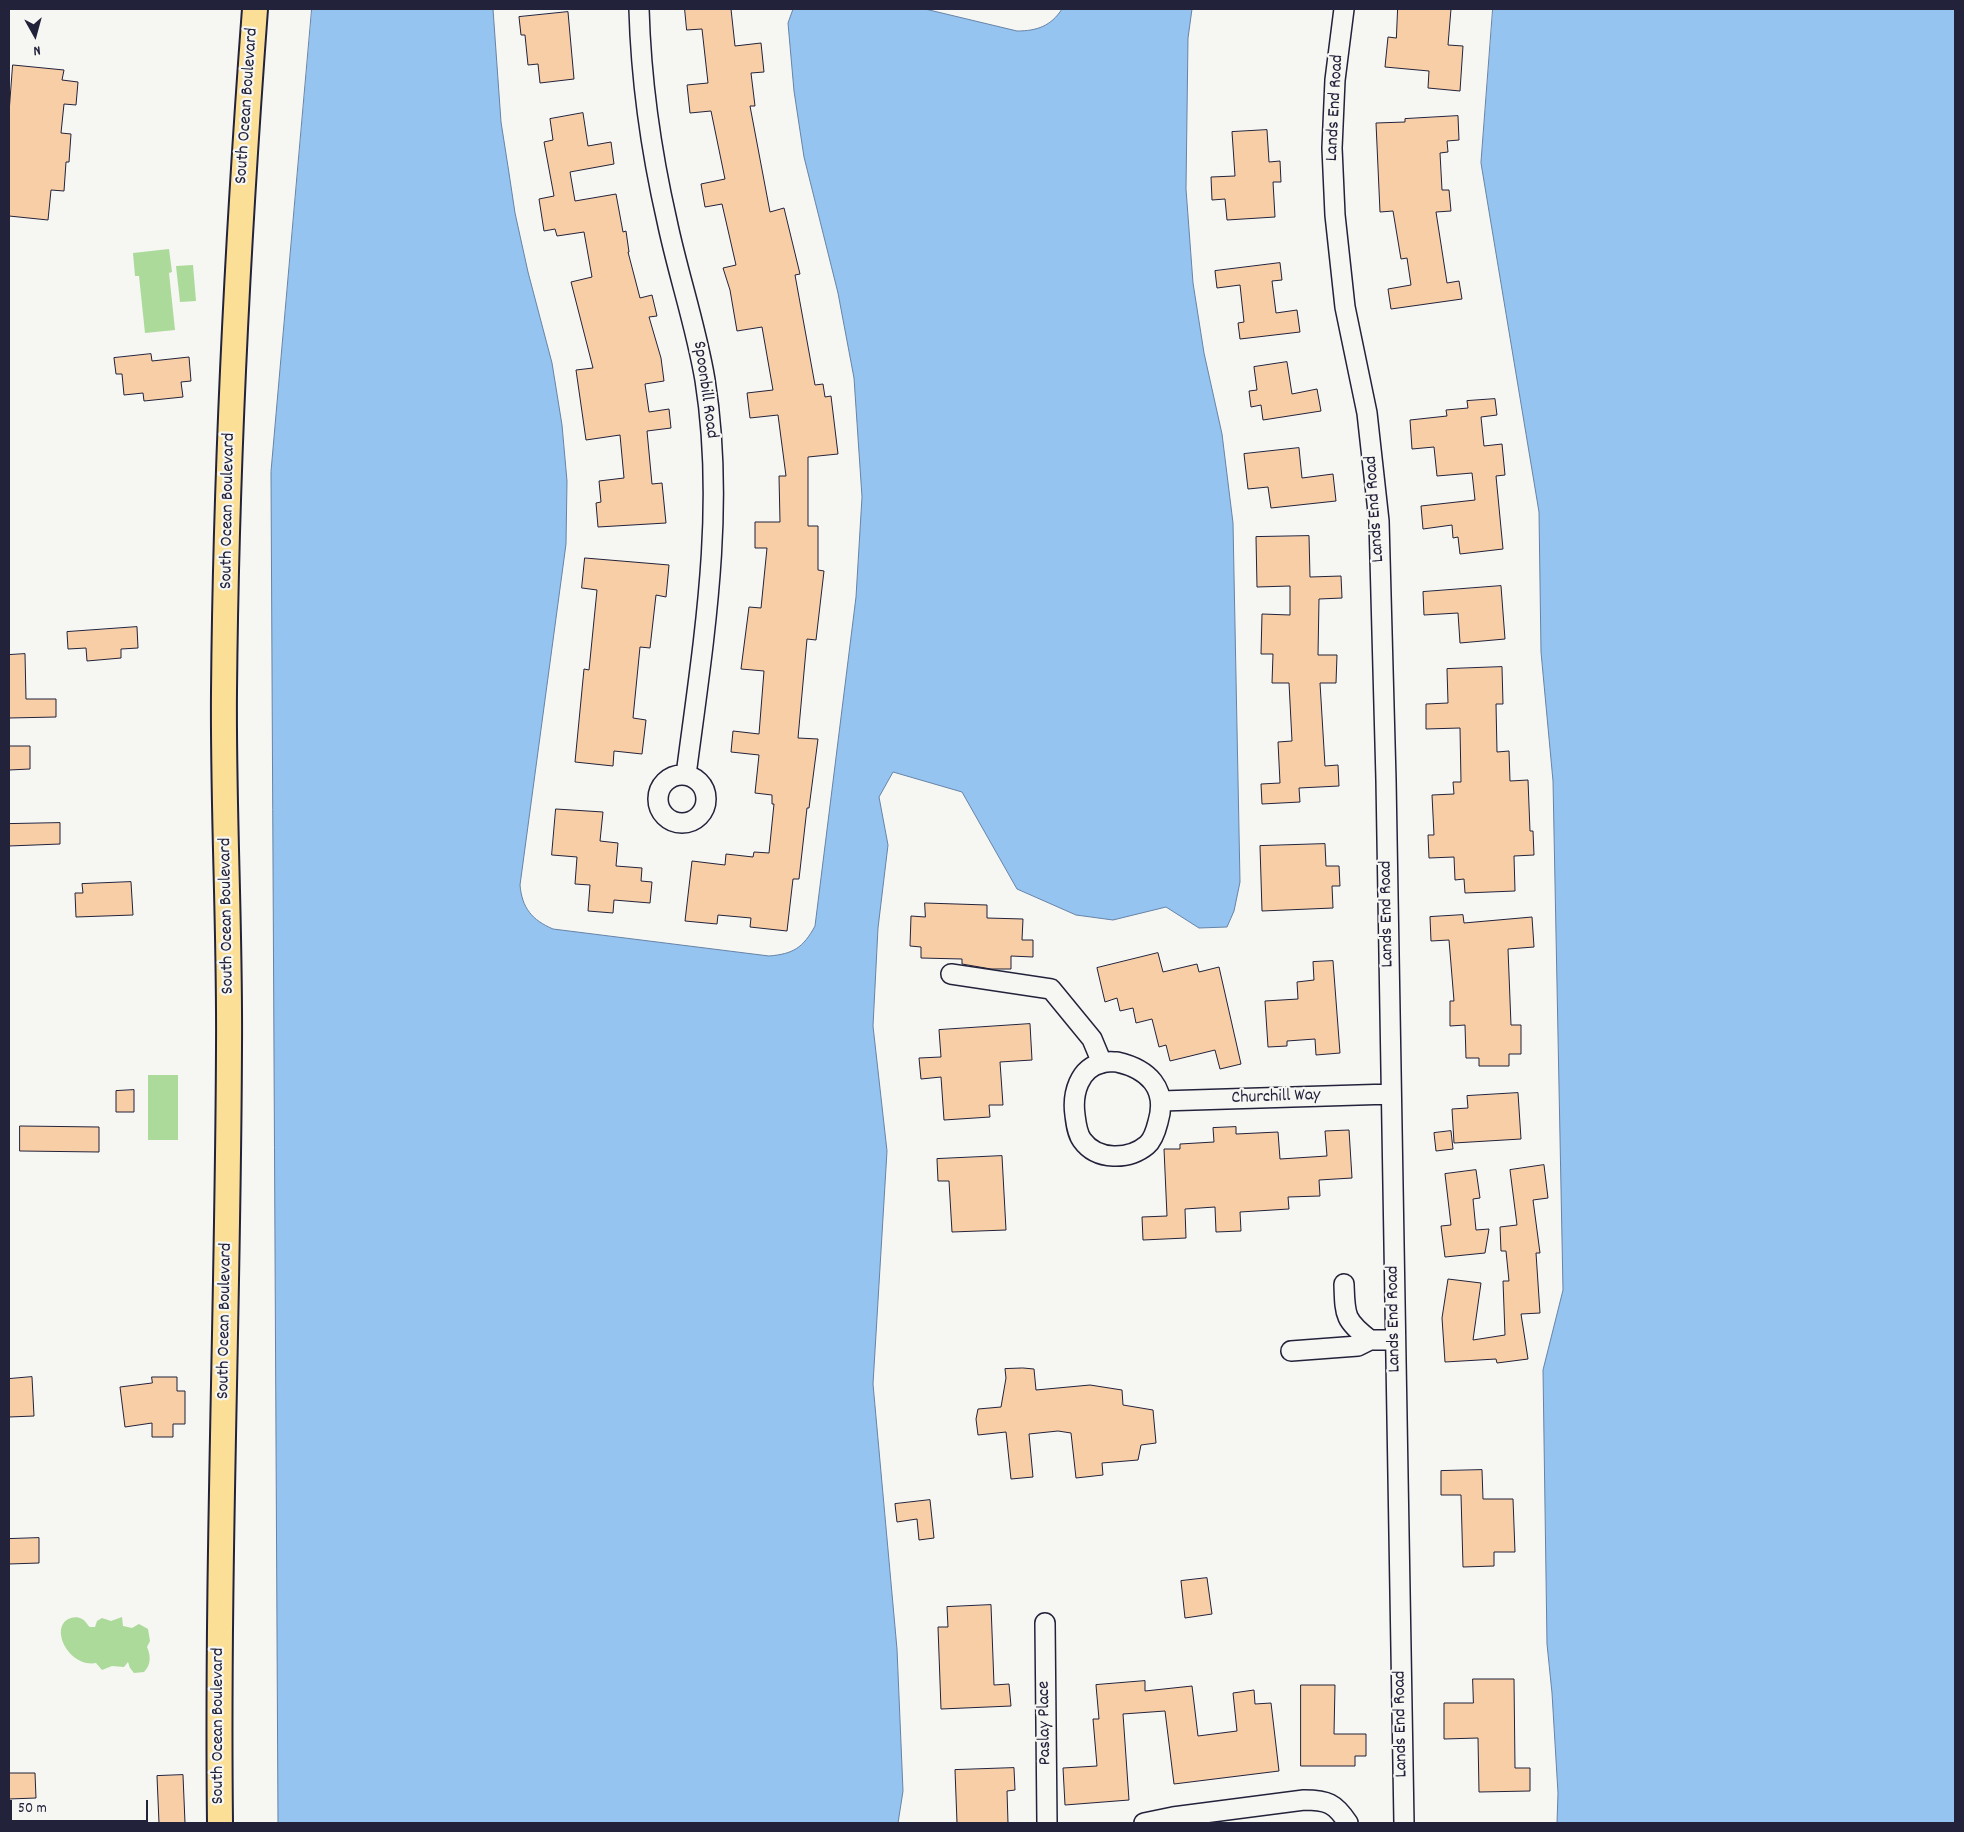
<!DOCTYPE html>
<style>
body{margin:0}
#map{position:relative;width:1964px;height:1832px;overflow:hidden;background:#f6f6f2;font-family:Dekko,sans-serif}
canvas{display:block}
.frame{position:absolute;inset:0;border:10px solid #22223b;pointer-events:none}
.north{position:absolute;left:10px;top:10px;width:50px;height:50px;-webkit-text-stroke:4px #f6f6f2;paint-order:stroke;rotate:173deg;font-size:14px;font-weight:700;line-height:20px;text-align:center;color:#22223b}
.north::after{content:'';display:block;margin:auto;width:18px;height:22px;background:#22223b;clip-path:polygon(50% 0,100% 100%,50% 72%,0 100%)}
.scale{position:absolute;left:10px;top:1800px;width:138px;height:22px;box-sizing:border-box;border:2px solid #22223b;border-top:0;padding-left:6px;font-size:15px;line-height:18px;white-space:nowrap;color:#22223b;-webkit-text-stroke:4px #f6f6f2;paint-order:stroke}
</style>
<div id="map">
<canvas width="1964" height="1832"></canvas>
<div class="frame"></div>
<div class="north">N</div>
<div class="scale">50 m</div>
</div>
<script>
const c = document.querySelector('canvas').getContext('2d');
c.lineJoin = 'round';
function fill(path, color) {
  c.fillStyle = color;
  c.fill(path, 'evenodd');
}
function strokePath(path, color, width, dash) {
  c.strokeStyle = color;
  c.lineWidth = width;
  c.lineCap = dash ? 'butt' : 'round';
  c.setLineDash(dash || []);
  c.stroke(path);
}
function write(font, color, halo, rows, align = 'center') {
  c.font = font + ' Dekko,sans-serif';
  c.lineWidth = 4.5;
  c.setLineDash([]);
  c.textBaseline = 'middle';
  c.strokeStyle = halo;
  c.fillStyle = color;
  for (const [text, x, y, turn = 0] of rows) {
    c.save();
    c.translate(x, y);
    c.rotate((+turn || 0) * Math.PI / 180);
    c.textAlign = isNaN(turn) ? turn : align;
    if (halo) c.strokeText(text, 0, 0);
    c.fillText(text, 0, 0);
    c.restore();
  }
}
const green = new Path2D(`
 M169,249L172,272L169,273L175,330L145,333L139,276H135L133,253Z
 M193,265L196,301L180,302L176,266Z
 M148,1075H178V1140H148Z
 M122,1617L123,1626L132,1628L139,1624L148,1629L150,1641L147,1647C151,1656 151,1665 144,1672L134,1673L130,1668L128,1662L124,1667L112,1666L102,1670L96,1663C68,1668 48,1625 71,1618C74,1617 79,1617 82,1619C86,1621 87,1625 90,1627H95L97,1621L102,1618L111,1621Z`);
const water = new Path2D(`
 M312,9H493L501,122L509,173L515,213L528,272L552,363L562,425L567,481L566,544L520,885C522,908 532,920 553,929L769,956C793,954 803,948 815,926L856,597L862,497L854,378L838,293L804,157L794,91L788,23L793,9H925L1017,31C1037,31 1051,26 1062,9H1192L1188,38L1186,189L1193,283L1204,353L1222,434L1233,523L1240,882L1234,911L1227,927L1199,928L1166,907L1113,920L1076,915L1017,889L962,792L893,772L879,797L888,845L878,928L873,1026L887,1151L873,1384L897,1649L903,1791L898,1823H278L271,472Z
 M1493,9H1955V1823H1557L1558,1793L1552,1693L1547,1644L1543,1370L1563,1290L1553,781L1541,652L1539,512L1481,163Z`);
const building = new Path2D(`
 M685,9H731L735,46L761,43L764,72L751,73L755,106H750L770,212L784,208L800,274L795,275L815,385L823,384L825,397L831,396L838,454L808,457V526H818V570L824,571L816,640L807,639L798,738L818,739L809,808H807L799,879H793L787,931L750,927L751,918L718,915L717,924L685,921L692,861L725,865L726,854L753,857L754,852L769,853L774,804H772V795L755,793L759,755L731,752L733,731L759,734L764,671L741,669L749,607L761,608L767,548H755V522H780L779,476H786L778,415L750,418L747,393L773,390L762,327L737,331L730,290L723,268L736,265L722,204L705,207L701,184L725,179L711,111L690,113L687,85L708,83L702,29L687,30Z
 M1398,9H1451L1448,45L1463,46L1460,91L1428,88L1429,71L1385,67L1388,37L1396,38Z
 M568,12L574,79L540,83L538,64L528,65L525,35H521L519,17Z
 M13,65L64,70L62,80L78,82L76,105L64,104L61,133L71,134L69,162H66L64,191L51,190L48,220L9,216V113Z
 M583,113L588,146L611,142L614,164L570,172L575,201L616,194L623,232L626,231L629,252H628L640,298L652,295L657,316L649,317L661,358L664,381L645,384L649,412L669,409L671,428L647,431L652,484L662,483L666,523L598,527L596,503L601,502L599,481L624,478L620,435L586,440L576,370L593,368L571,282L592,277L584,232L557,236L555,229L544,231L539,199L554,196L544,142L553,140L550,119Z
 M1458,116L1459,140L1447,141L1448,152L1440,153L1442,190H1449L1451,211L1436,212L1447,283L1459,281L1462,299L1391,309L1388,289L1411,285L1407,258L1401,259L1393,211L1380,212L1376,123L1405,122V119Z
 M1267,130L1269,162L1280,161L1281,182H1273L1275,217L1227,220L1225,199L1212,200L1211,177L1235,176L1232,132Z
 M1280,263L1282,280L1272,281L1276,313L1297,310L1300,332L1240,339L1238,323L1244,322L1240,285L1217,288L1215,271Z
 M151,354L152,361L189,357L191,381L181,382L183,397L144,401L143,393L124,395L122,374H116L114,358Z
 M1287,362L1292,394L1317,389L1321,411L1263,420L1261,405L1251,407L1249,391L1257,390L1254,367Z
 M1495,399L1497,415L1481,417L1484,446L1502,444L1505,475L1496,476L1503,549L1460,554L1458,537L1453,538L1452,525L1423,529L1421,506L1475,500L1472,473L1437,476L1434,447L1412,449L1410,420L1447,416L1446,410L1468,408L1467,401Z
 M1299,448L1302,478L1333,474L1336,501L1271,508L1268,487L1248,489L1244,454Z
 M1309,536L1310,577L1341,576L1342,598L1319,599L1318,655H1337L1336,683H1320L1325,766L1338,765L1339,786L1299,788L1300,802L1262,804L1261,784L1280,783L1278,742L1292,741L1289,683H1272L1273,654H1261L1262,614L1290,615V586L1257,587L1256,537Z
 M585,558L669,565L666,597L656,595L650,648L640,647L633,718L646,720L642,754L614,751L613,766L575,762L584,669L589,670L597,590L582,588Z
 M1501,586L1505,639L1460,643L1458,613L1424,615L1423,592Z
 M137,627L138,648L121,649V658L87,661L86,648L68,649L67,632Z
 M25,654L26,699H56V717L9,718V655Z
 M1502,667L1503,704H1496L1497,752L1509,751L1510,781L1528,780L1530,831H1533L1534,855L1514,856L1515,891L1465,893L1464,879L1455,880L1454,857L1429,858L1428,835H1434L1432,795L1454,794L1453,782H1461L1460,728L1426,729V704L1448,703L1447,669Z
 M9,746H30V769L9,770Z
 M556,809L603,812L600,841L618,843L616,866L642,868L641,881L652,882L650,903L614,900L613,913L588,911L590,885L575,884L577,857L552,855Z
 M60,823V844L9,846V824Z
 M1325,844L1326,866H1339L1340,886H1332L1333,908L1262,911L1260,846Z
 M131,882L133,915L76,917L75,893H83L82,884Z
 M925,903L987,905V918L1023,919L1022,940H1033V957L1011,956V969H991L962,964V959L921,958V947L910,946L911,916L925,917Z
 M1463,915L1464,923L1532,917L1534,947L1508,949L1511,1025H1521V1054H1509V1066H1479V1058H1466L1465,1025L1450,1026V1001H1454L1449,940L1431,941L1430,917Z
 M1158,953L1163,972L1197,964L1199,972L1219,967L1241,1064L1220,1069L1215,1050L1170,1061L1166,1045L1159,1047L1152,1019L1136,1023L1133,1008L1120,1011L1117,998L1105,1002L1097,968Z
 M1333,961L1340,1053L1316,1055L1315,1039L1287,1041V1046L1268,1047L1265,1001L1298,999L1297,982L1314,980L1313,962Z
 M1030,1024L1032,1060L1000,1062L1003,1105H989L990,1117L944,1120L941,1077L921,1079L919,1058L941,1057L939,1030Z
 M134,1090V1112H116V1091Z
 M1518,1093L1521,1139L1454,1143L1452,1109L1468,1108L1467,1096Z
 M20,1126L99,1127V1152L20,1151Z
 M1236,1127V1134L1278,1132L1280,1159L1327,1156L1325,1131L1349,1130L1352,1178L1319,1180L1320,1196L1288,1197L1289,1209L1240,1212L1241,1231L1216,1232L1215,1207L1185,1209L1186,1238L1143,1240L1142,1217L1167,1216L1164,1149H1180V1144L1214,1142L1213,1128Z
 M1451,1131L1453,1149L1436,1151L1434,1133Z
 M1002,1156L1006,1230L952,1232L949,1181H938L937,1159Z
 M1544,1165L1548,1198L1533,1200L1540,1253H1536L1540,1313L1521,1314L1528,1359L1497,1363L1496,1359L1445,1362L1442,1318L1448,1279L1481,1283L1473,1340L1505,1335L1503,1281H1509L1506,1251H1501L1500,1227L1517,1225L1510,1170Z
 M1476,1170L1480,1198L1473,1199L1476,1230L1489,1229L1485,1253L1445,1257L1441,1226L1451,1225L1445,1174Z
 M1023,1368L1034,1369L1036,1390L1090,1385L1122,1390L1123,1405L1153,1410L1156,1443L1141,1445L1138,1460L1102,1463L1103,1475L1076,1478L1071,1433L1058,1431L1029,1434L1033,1477L1011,1479L1006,1432L978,1435L976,1419L978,1409L1001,1407L1006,1378L1005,1369Z
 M32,1377L34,1416L9,1417V1379Z
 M152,1377H177V1391H185V1424H173V1437H152V1423L125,1427L120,1387L152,1383Z
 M1482,1470L1483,1499H1513L1515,1552H1494V1566L1463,1567L1461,1495H1441V1471Z
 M930,1500L934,1538L919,1540L917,1519L897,1522L895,1504Z
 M39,1538V1563L9,1564V1539Z
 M1207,1578L1212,1614L1185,1618L1181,1581Z
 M991,1605L994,1685L1009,1684L1011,1706L941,1709L938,1627H948L947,1607Z
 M1473,1679H1514L1515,1768H1530V1791L1479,1792L1478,1738L1444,1739V1703H1473Z
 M1145,1681V1691L1192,1686L1198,1736L1237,1731L1233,1693L1254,1690L1255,1704L1271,1703L1279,1771L1174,1784L1165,1711L1123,1714L1129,1800L1065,1805L1063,1768L1097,1766L1093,1719H1099L1096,1685Z
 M1301,1685H1335L1334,1734H1366V1756H1355V1766H1301Z
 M1014,1768L1015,1790L1007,1791L1008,1823H957L955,1770Z
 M9,1773H35L36,1798L9,1799Z
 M183,1775L185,1823H159L157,1776Z`);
const minor = new Path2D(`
 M639,9C641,80 651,151 667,221C678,274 696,326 705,380C726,512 703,644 686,775
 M1344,9L1335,80L1332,148L1335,215L1345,307L1367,413L1379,521L1386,780L1404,1823
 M658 799a24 24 0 1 1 48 0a24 24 0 1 1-48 0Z
 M951,974L1051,989L1092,1039L1102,1063
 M1117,1062C1148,1069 1168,1088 1158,1122C1156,1130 1153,1140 1147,1145C1129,1160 1097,1161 1082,1140C1077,1133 1076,1123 1075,1115C1072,1094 1079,1068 1102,1063C1107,1061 1113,1062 1117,1062Z
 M1161,1101L1391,1094
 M1344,1284C1345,1315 1344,1320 1370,1340
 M1291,1351L1358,1346L1370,1340H1395
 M1045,1623L1047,1823
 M1144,1823L1173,1817L1304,1800C1327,1800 1335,1803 1348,1823`);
const major = new Path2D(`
 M220,1823C217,1565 228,1306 229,1048C230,929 223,811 224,692C226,464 238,236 255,9`);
const streetNames = [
 ["South Ocean Boulevard",248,106,-86],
 ["Lands End Road",1336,108,-87],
 ["Spoonbill Road",704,390,82],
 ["Lands End Road",1376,509,-94],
 ["South Ocean Boulevard",229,511,-89],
 ["Lands End Road",1388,914,-91],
 ["South Ocean Boulevard",228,916,-91],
 ["Churchill Way",1276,1098,-2],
 ["Lands End Road",1395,1319,-91],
 ["South Ocean Boulevard",226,1321,-89],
 ["Paslay Place",1046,1723,-91],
 ["Lands End Road",1402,1724,-91],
 ["South Ocean Boulevard",220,1726,-90]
];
fill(green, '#abda9a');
fill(water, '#94c4ef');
strokePath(water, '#6683a7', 1);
fill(building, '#f8cea7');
strokePath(building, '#22223b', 1);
strokePath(minor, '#22223b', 22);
strokePath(major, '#22223b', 28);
strokePath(minor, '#f6f6f2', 19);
strokePath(major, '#fbdf96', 24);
write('18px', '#22223b', '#f6f6f2', streetNames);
</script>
